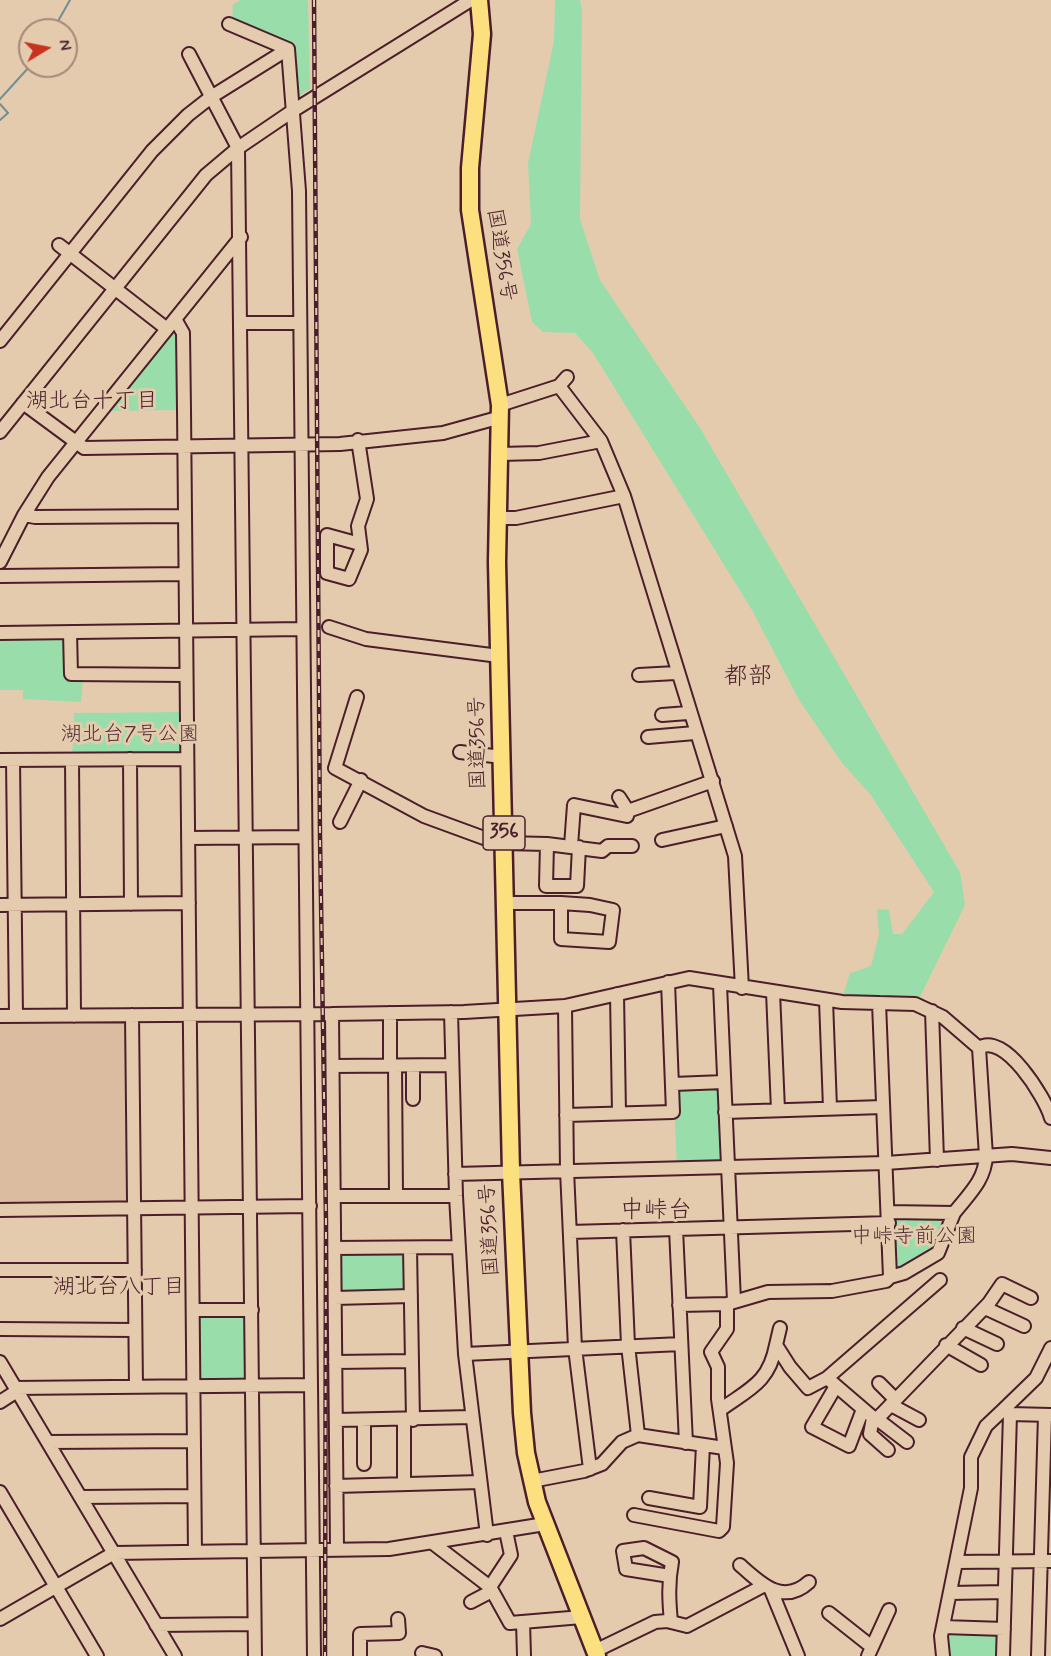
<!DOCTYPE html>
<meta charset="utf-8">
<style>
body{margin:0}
#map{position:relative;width:1051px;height:1656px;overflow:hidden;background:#e5cbad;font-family:Mynerve,sans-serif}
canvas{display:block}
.north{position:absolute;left:18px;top:18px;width:60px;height:60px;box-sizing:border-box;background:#e5cbad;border:2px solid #a78679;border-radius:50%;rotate:80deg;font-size:16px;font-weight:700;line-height:24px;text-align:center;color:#4a1f2b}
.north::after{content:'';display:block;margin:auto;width:21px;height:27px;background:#c8321e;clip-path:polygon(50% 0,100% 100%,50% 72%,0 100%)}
</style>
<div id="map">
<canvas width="1051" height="1656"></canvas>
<div class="north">N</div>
</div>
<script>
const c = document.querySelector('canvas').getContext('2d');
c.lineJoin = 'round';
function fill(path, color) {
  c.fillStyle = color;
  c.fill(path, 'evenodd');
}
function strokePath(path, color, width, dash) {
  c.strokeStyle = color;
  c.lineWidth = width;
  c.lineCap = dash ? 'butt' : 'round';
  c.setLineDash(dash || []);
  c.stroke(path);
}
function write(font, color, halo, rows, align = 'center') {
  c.font = font + ' Mynerve,"Klee One",sans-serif';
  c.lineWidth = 6;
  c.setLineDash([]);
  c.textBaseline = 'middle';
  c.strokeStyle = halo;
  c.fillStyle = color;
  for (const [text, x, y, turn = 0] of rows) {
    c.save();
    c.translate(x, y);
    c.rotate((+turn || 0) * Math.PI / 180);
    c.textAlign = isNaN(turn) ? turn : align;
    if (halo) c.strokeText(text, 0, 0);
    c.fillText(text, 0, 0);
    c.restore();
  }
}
const built = new Path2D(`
 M0,1021L128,1022L130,1205L0,1207Z`);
const green = new Path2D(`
 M241,0H308L310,89L292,100L290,48L232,21L233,4Z
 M555,0H580L582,10L580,219L600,280L700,428L960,872L965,905L919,999L903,1001L842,999L850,973L871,966L879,934L877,909L889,910L893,934H902L934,892L870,794L842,763L799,700L752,610L593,353L575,333L543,332L532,322L517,249L531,224L528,163L554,41Z
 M175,319L183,333L184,410L100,411Z
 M66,638L67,678L83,679L81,702L23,699V690H0V639Z
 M187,712V759L72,760L74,713Z
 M724,1082L728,1166L677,1168L673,1084Z
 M888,1212L954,1213L938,1253L890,1277Z
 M406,1252L407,1293L341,1295L340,1254Z
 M193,1310H252L253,1386H194Z
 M948,1628L1004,1629L1003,1656H947Z`);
const stream = new Path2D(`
 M53,30L70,0
 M0,99L30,66
 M0,104L8,113L0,120`);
const minor = new Path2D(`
 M229,24L288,49L299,191L311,1385
 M189,54L238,148L255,1656
 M59,245L167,329
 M175,319L183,333L184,410L195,1552
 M242,323H300
 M0,341L152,151L188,115L211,97L288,49
 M559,386L601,441
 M23,403L84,448L340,444L443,433L501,417
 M500,405L559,386L567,377
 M0,432L206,175L238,148L291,112L471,0
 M358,440L367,499L358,526L361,550L349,579L327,573V535L360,544
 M500,454L539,453L601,441L624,496L735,856L742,988
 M24,515L35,517L185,516
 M497,518H516L624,496
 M0,562L24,515L48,477L241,237
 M0,576L185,574
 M329,627L366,639L499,656
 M70,632L71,674L186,675
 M0,633L303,629
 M639,675L676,673
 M357,697L335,768L424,816L484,838L504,843L547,844L602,851L608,846H632
 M662,715L688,713
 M648,737L695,733
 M460,752L502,757
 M130,759L131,904
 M0,760L187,759
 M13,760L16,1016
 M72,760L74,1016
 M619,797L628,811
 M340,822L361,780
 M188,838L305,837
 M662,840L726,826
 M547,844L546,886H577L579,847
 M571,846L574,805L627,816L628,811L713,781
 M506,903H561V939L609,942L613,910L590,905L561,903
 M0,905L189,903
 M720,985L734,1301
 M773,992L778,1110
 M617,994L619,1113
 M826,1000L830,1108
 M565,1006L567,1170L575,1348L590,1469
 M932,1011L937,1160
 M451,1012L456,1196L465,1354L487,1535
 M132,1015L136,1387
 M0,1016L332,1014
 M333,1066L452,1065
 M390,1066V1013
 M395,1066L396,1196
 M413,1066V1099
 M673,1084L724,1082
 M725,1112L883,1107
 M566,1115L673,1112L668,982
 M455,1174L886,1163L1012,1154L1051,1158
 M334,1196H456
 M0,1210L310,1206
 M888,1212L954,1213C969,1194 985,1180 986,1156L979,1048C1004,1031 1045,1097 1051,1118
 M676,1229L686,1443
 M623,1230L628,1345L638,1435
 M570,1232L889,1223
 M334,1248L458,1247
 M410,1248L413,1420
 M0,1270H135
 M890,1277L904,1273L938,1253L954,1213
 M335,1298L411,1296
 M679,1305L727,1304L768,1292L832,1291L886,1281L890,1277L879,1003
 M985,1308L1024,1326
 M193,1310H252
 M780,1328L776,1345L790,1367L808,1388L827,1378L876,1420L989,1303L1002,1284L1031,1298
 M963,1328L997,1344
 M0,1329L135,1330
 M946,1345L981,1365
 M465,1354L681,1344
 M0,1362L175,1656
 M335,1362L412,1361
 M827,1378L940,1280
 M879,1383L896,1400
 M836,1386L812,1427L849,1446L863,1409
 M15,1388L311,1385L314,1656
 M0,1402L17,1391
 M891,1405L919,1420
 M1004,1409L1036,1378L1051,1348
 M720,1410C749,1389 769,1383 776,1345
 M873,1418L870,1434L888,1450
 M877,1419L907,1442
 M336,1420L472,1417
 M364,1420V1464
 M404,1420V1484
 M48,1442L194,1441
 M532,1481L584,1471L602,1464L622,1442L638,1435L724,1448
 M336,1486L480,1482
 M0,1492L97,1656
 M81,1497L194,1496
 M649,1498L700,1507L703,1445
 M634,1515L719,1531L723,1527L727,1463L718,1399V1367L711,1352L727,1329V1304
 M434,1544L490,1587L510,1623L582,1617
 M337,1549L332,1014L464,1012L565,1006L689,978L842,1002L915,1004L943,1017L979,1048
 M956,1562L1051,1561
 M740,1565C760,1583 783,1606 809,1582
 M670,1576L626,1569L623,1551L644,1548L672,1562C668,1583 669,1601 671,1622
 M490,1587L511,1555L506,1531
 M771,1590L798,1656
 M950,1593L1005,1592
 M471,1602L492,1591
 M829,1613L872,1647
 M0,1619L114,1553L389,1549L545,1524
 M523,1622L524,1656
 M156,1625L254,1624
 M943,1627L1004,1629
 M595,1651L655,1622L667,1621L687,1626L763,1586
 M422,1653L435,1656
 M360,1656V1634L399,1633L398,1619
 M868,1656L889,1610
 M943,1656L941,1636L971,1488V1457L986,1426L1004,1409L1010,1414
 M1003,1656L1010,1414L1051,1415
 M1038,1656L1045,1415`);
const highway = new Path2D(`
 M479,0L482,34L470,168V210L500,405L497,562L511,1172L522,1413L526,1453L537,1502L597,1656`);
const rail = new Path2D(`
 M314,0L320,837L326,1222L325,1656`);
const shields = [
 [504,833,42]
];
const shieldNames = [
 ["356",504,833]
];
const streetNames = [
 ["国道356号",500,255,81],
 ["国道356号",479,743,-91],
 ["国道356号",491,1230,-93]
];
const parkNames = [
 ["湖北台7号公園",130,736],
 ["中峠寺前公園",914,1238]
];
const neighbourhoodNames = [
 ["湖北台十丁目",92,402],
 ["湖北台八丁目",119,1288]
];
const quarterNames = [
 ["都部",748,678],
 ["中峠台",656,1212]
];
fill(built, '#dbbca0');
fill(green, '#99deaa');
strokePath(stream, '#6f8f97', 2);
strokePath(minor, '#4a1f2b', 16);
strokePath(highway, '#4a1f2b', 21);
strokePath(minor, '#e5cbad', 12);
strokePath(highway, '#fce080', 16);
strokePath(rail, '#4a1f2b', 4.5);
strokePath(rail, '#e5cbad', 2, [7]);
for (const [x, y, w] of shields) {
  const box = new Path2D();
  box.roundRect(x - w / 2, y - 17, w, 34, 4.5);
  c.fillStyle = '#e5cbad';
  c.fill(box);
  strokePath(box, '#4a1f2b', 1.5);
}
write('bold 20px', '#4a1f2b', null, shieldNames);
write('21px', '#4a1f2b', '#e5cbad', streetNames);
write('21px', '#523238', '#e5cbad', parkNames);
write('22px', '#4a1f2b', '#e5cbad', neighbourhoodNames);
write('24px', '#4a1f2b', '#e5cbad', quarterNames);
</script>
